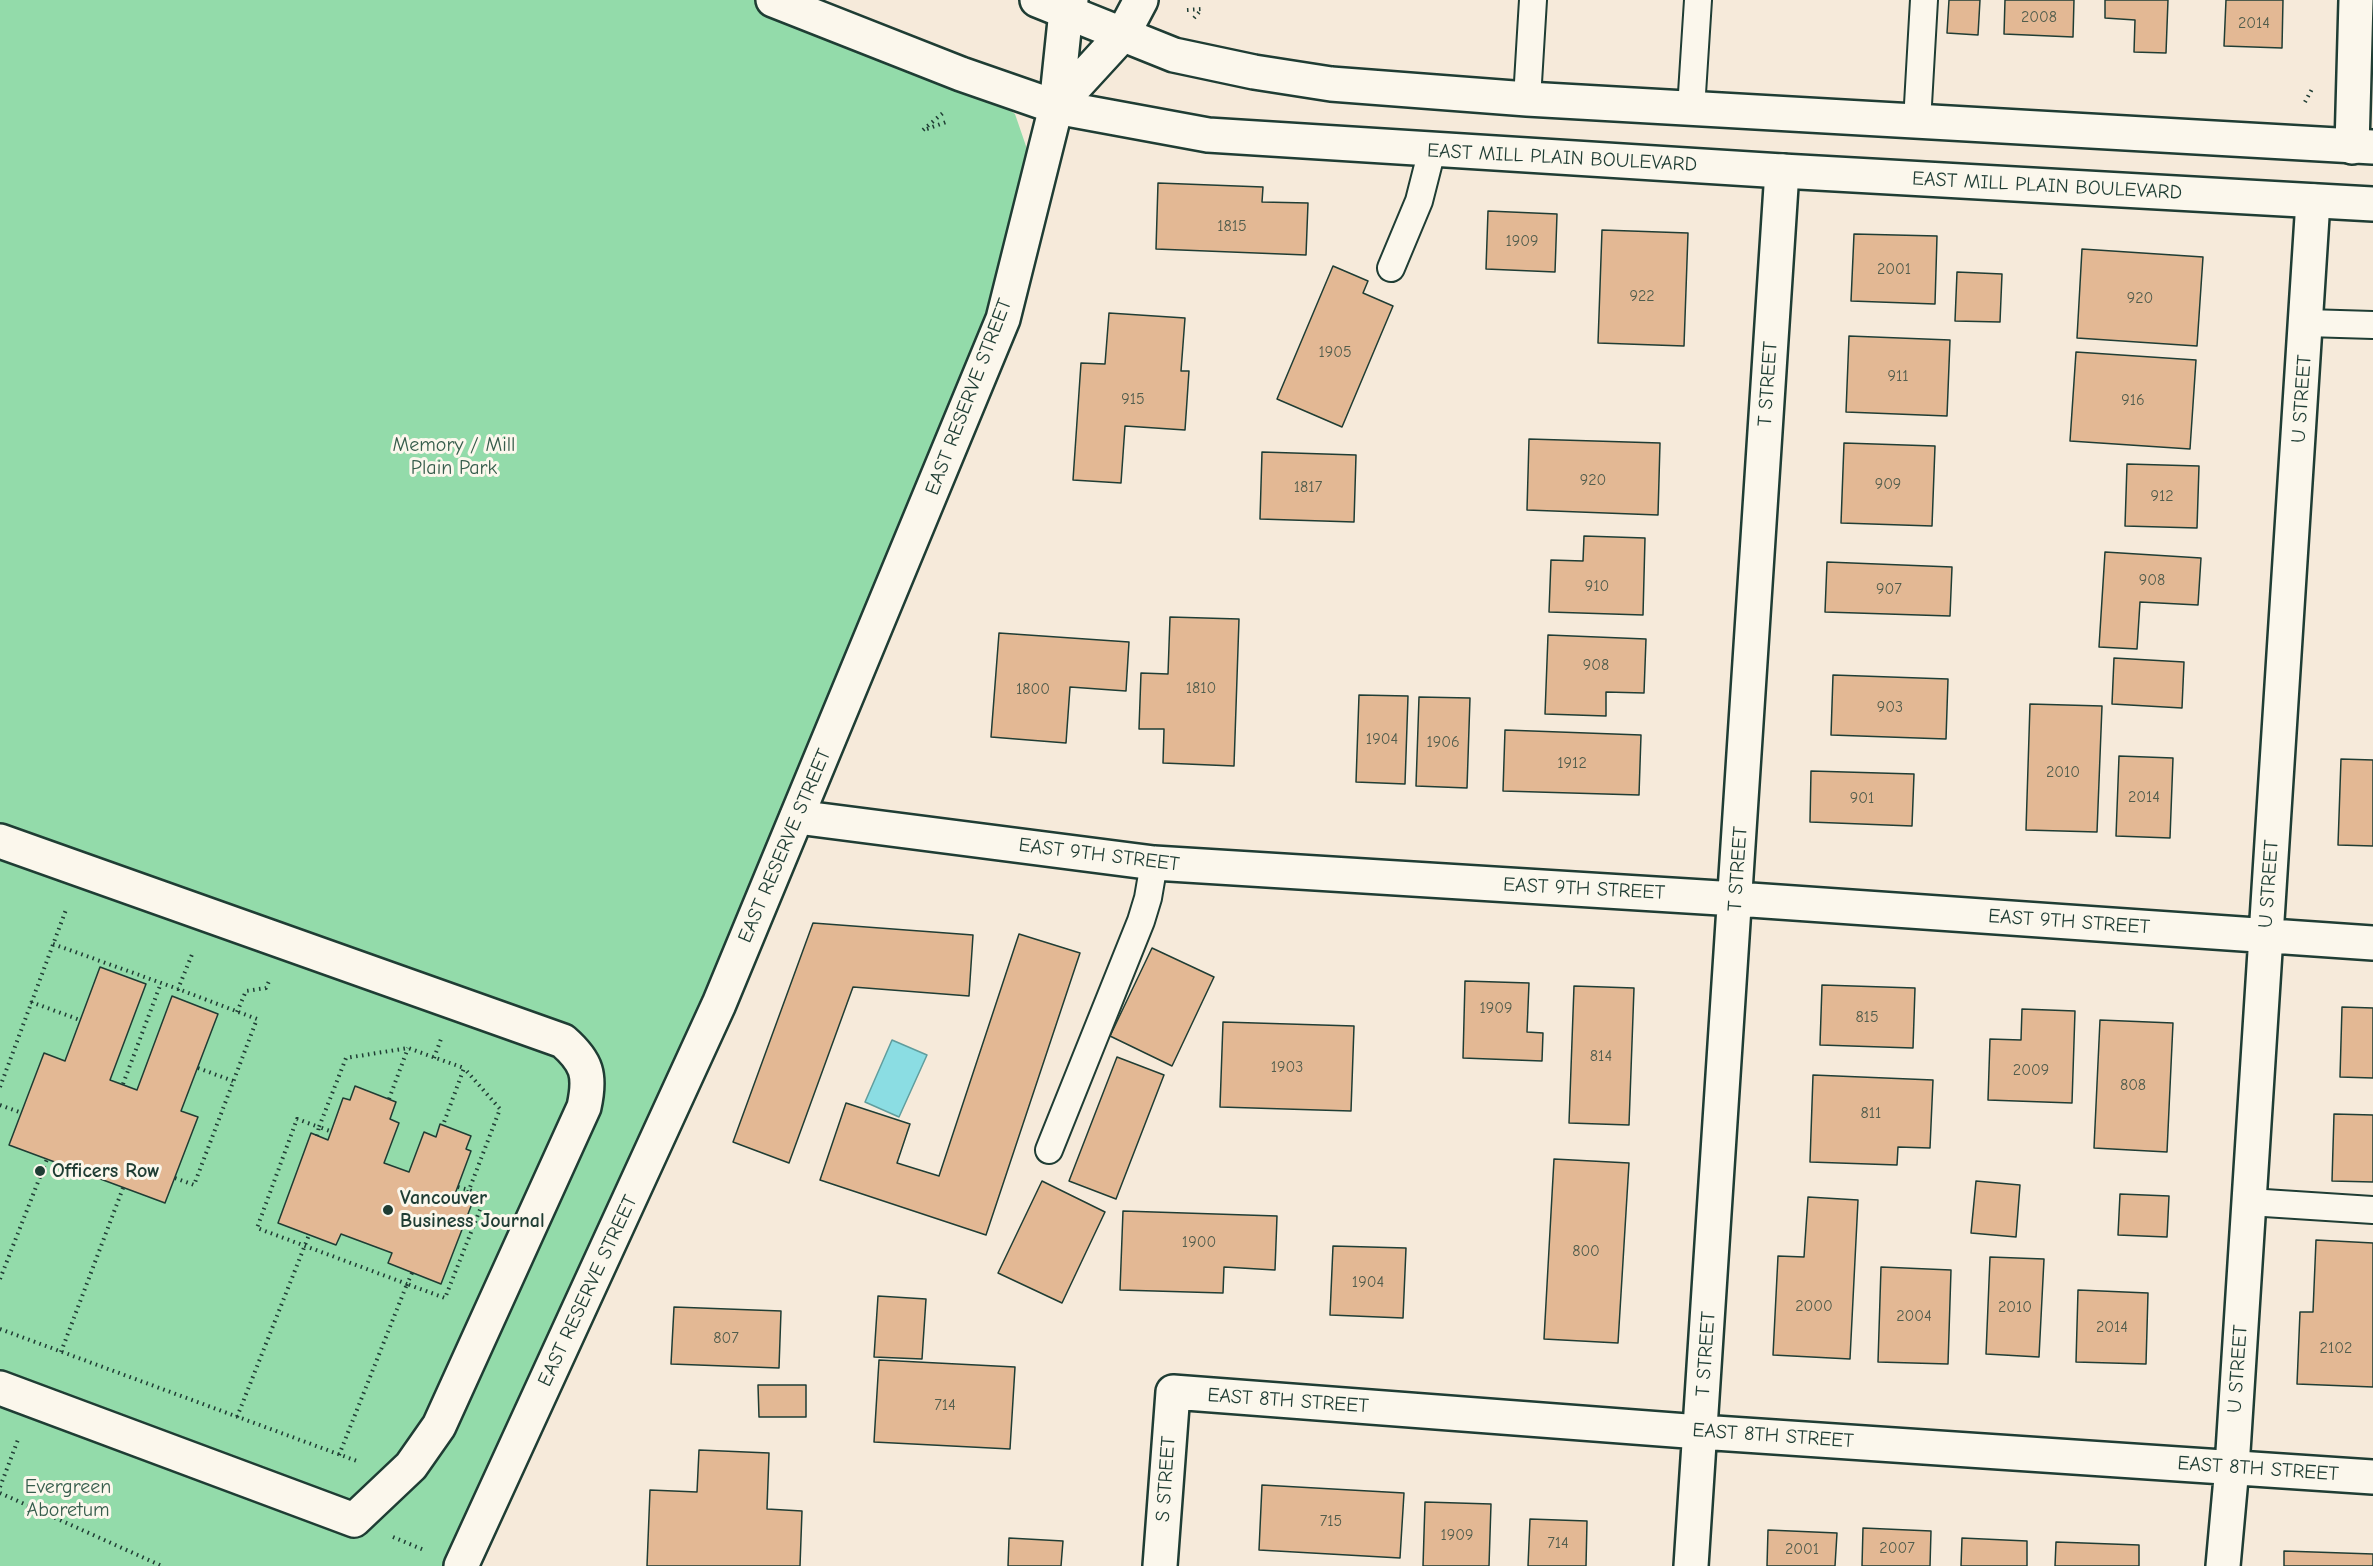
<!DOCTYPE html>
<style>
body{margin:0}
canvas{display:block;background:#f6eada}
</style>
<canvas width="2373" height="1566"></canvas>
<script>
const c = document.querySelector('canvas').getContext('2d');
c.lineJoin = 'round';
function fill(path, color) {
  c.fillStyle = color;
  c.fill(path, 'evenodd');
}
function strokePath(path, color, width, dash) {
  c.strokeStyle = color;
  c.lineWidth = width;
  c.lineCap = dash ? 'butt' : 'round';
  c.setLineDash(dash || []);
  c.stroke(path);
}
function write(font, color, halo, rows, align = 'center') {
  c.font = font + ' "Comic Neue",sans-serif';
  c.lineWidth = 6;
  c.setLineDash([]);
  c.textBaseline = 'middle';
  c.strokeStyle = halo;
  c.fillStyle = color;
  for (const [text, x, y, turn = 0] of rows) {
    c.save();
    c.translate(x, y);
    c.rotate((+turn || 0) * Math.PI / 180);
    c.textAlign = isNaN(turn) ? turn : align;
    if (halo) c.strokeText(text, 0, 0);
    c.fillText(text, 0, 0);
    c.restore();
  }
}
const green = new Path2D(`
 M0,0H773L961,74L1015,114L1038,181L1003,319L461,1566H0Z`);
const water = new Path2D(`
 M892,1040L927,1055L899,1117L865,1102Z`);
const building = new Path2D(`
 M1949,0H1980L1978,35L1947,33Z
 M2005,0H2074L2073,37L2004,34Z
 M2105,0H2168L2166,53L2134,52L2135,20L2105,18Z
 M2226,0H2283L2282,48L2224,46Z
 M1158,183L1263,187L1262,202L1308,203L1306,255L1156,249Z
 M1488,211L1557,214L1555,272L1486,269Z
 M1602,230L1688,233L1684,346L1598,343Z
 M1854,234L1937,236L1935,304L1851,301Z
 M2082,249L2203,257L2197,346L2077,338Z
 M1333,266L1368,281L1363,293L1393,306L1342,427L1277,399Z
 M1957,272L2002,274L2000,322L1955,321Z
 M1109,313L1185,318L1181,371H1189L1185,430L1125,426L1121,483L1073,480L1081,363L1105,364Z
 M1849,336L1950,340L1947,416L1846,412Z
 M2076,352L2196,360L2190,449L2070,441Z
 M1529,439L1660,443L1658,515L1527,510Z
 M1844,443L1935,446L1932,526L1841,523Z
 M1262,452L1356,455L1354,522L1260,519Z
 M2127,464L2199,466L2197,528L2125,526Z
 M1584,536L1645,538L1643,615L1549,612L1551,560L1583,561Z
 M2105,552L2201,558L2198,605L2140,602L2137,649L2099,647Z
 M1827,562L1952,567L1950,616L1825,612Z
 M1170,617L1239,619L1234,766L1163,763L1164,729H1139L1141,673L1168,674Z
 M999,633L1129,642L1126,691L1070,687L1066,743L991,737Z
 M1548,635L1646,639L1644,693L1606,692V716L1545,714Z
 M2114,658L2184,662L2182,708L2112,704Z
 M1833,675L1948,679L1946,739L1831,735Z
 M1359,695L1408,696L1405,784L1356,782Z
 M1419,697L1470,698L1467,788L1416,786Z
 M2030,704L2102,706L2097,832L2026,830Z
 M1505,730L1641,735L1639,795L1503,791Z
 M2119,756L2173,758L2170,838L2116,836Z
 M2341,759L2373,760V846L2338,845Z
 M1811,771L1914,774L1912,826L1810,822Z
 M813,923L973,935L969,996L853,987L789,1163L733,1142Z
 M1019,934L1080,953L986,1235L820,1180L846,1103L910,1124L897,1163L939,1176Z
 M1152,948L1214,977L1172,1066L1110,1036Z
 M100,967L146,984L110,1080L137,1090L172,996L218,1014L181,1111L198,1117L165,1203L9,1145L44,1053L65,1061Z
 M1465,981L1529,983L1527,1032L1543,1033L1542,1061L1463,1058Z
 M1822,985L1915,988L1913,1048L1820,1045Z
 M1574,986L1634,988L1629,1125L1569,1123Z
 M2342,1007L2373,1008V1078L2340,1077Z
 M2022,1009L2075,1011L2072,1103L1988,1100L1990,1039L2021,1040Z
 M2100,1020L2173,1023L2167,1152L2094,1148Z
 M1223,1022L1354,1026L1351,1111L1220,1107Z
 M1117,1057L1164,1075L1116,1199L1069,1181Z
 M1813,1075L1933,1080L1930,1148L1898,1147L1897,1165L1810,1162Z
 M355,1086L396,1102L390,1119L399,1123L384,1163L409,1172L424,1132L436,1137L440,1124L471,1136L466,1149L471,1151L455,1194L473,1201L441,1284L388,1263L392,1253L341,1234L336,1245L278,1223L311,1133L328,1140L343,1098L350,1100Z
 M2334,1114L2373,1115V1182L2332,1181Z
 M1554,1159L1629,1163L1618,1343L1544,1339Z
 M1042,1181L1105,1212L1062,1303L998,1273Z
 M1976,1181L2020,1185L2016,1237L1971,1233Z
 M2120,1194L2169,1196L2167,1237L2118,1235Z
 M1808,1197L1858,1200L1850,1359L1773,1355L1778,1256L1804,1257Z
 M1123,1211L1277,1216L1275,1270L1224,1267L1223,1293L1120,1290Z
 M2316,1240L2373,1243V1387L2297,1384L2300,1312H2313Z
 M1333,1246L1406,1248L1403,1318L1330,1315Z
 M1990,1257L2044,1259L2039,1357L1986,1354Z
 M1881,1267L1951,1270L1948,1364L1878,1362Z
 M2078,1290L2148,1293L2146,1364L2076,1362Z
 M878,1296L926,1299L922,1359L874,1357Z
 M674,1307L781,1311L779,1368L671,1364Z
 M879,1360L1015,1367L1010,1449L874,1442Z
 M758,1385H806V1417H759Z
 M699,1450L769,1453L767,1509L802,1511L800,1566H647L650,1490L697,1492Z
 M1262,1485L1404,1493L1400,1558L1259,1550Z
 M1425,1502L1491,1504L1489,1566H1423Z
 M1530,1519L1587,1521L1586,1566H1528Z
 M1863,1528L1931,1531L1930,1566H1862Z
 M1768,1530L1837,1533L1835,1566H1767Z
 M1009,1538L1063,1541L1061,1566H1008Z
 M1962,1538L2027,1541V1566H1961Z
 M2056,1542L2139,1545V1566H2055Z
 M2284,1551L2373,1554V1566H2284Z`);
const path = new Path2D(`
 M1187,10L1202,9
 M1194,18L1202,9
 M2305,102L2312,89
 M927,129L946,122
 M923,130L944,112
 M53,944L178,989L193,952
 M31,1002L80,1020
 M237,1012L246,991L266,988L270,979
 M434,1058L441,1039
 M198,1068L233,1081
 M123,1084L161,983
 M0,1087L67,907
 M389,1099L408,1048
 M0,1105L22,1113
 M317,1136L319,1127L330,1131
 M175,1178L194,1185L257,1019L178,989
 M458,1187L469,1190L465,1198
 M412,1273L407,1284L257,1228L297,1119L319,1127L346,1058L408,1048L464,1068L443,1125
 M0,1279L47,1159
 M0,1329L357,1461
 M61,1352L123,1188
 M237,1417L309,1235
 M339,1455L407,1284L445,1298L485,1197L469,1190L500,1109L464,1068
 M0,1487L19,1437
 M0,1493L162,1566
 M393,1537L424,1550`);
const service = new Path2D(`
 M1527,99L1533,0
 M1691,109L1698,0
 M1917,122L1924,0
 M1391,268L1419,201L1432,150
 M2307,323L2373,325
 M1049,1150L1141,921L1148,898L1154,863
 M2249,1202L2373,1210`);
const minor = new Path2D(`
 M2352,147L2356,0
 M797,817L1154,863L1736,899L2373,943
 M0,841L563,1041C587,1062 591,1075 584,1107L439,1426L411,1466L354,1520L0,1388
 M1160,1566L1173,1392L1700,1432L2373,1477
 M1691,1566L1782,171
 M2223,1566L2232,1467L2313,201`);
const tertiary = new Path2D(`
 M1056,107L1123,34L1141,0
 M461,1566L719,1004L1003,319L1056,107L1066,11L1071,0`);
const secondary = new Path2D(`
 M773,0L961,74L1056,107L1208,135L1782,171L2373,204
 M1037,0L1174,55L1254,72L1331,84L1527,99L2373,147`);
const markers = [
 [40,1171,6,"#1f3d34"],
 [388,1210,6,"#1f3d34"]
];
const numberNames = [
 ["2008",2039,17],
 ["2014",2254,23],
 ["1815",1232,226],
 ["1909",1522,241],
 ["2001",1894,269],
 ["922",1642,296],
 ["920",2140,298],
 ["1905",1335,352],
 ["911",1898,376],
 ["915",1133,399],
 ["916",2133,400],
 ["920",1593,480],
 ["909",1888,484],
 ["1817",1308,487],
 ["912",2162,496],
 ["908",2152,580],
 ["910",1597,586],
 ["907",1889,589],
 ["908",1596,665],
 ["1810",1201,688],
 ["1800",1033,689],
 ["903",1890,707],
 ["1904",1382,739],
 ["1906",1443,742],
 ["1912",1572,763],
 ["2010",2063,772],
 ["2014",2144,797],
 ["901",1862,798],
 ["1909",1496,1008],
 ["815",1867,1017],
 ["814",1601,1056],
 ["1903",1287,1067],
 ["2009",2031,1070],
 ["808",2133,1085],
 ["811",1871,1113],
 ["1900",1199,1242],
 ["800",1586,1251],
 ["1904",1368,1282],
 ["2000",1814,1306],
 ["2010",2015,1307],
 ["2004",1914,1316],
 ["2014",2112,1327],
 ["807",726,1338],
 ["2102",2336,1348],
 ["714",945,1405],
 ["715",1331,1521],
 ["1909",1457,1535],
 ["714",1558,1543],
 ["2007",1897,1548],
 ["2001",1802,1549]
];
const streetNames = [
 ["EAST MILL PLAIN BOULEVARD",1562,158,3],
 ["EAST MILL PLAIN BOULEVARD",2047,186,3],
 ["T STREET",1768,384,-86],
 ["EAST RESERVE STREET",969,397,-69],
 ["U STREET",2302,399,-86],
 ["EAST RESERVE STREET",785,846,-67],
 ["EAST 9TH STREET",1099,855,7],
 ["T STREET",1738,869,-86],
 ["U STREET",2269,884,-86],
 ["EAST 9TH STREET",1584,889,3],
 ["EAST 9TH STREET",2069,922,4],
 ["EAST RESERVE STREET",588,1291,-65],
 ["T STREET",1706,1354,-86],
 ["U STREET",2238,1369,-86],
 ["EAST 8TH STREET",1288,1401,4],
 ["EAST 8TH STREET",1773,1436,4],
 ["EAST 8TH STREET",2258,1469,4],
 ["S STREET",1166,1479,-86]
];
const parkNames = [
 ["Memory / Mill",454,445],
 ["Plain Park",454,468],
 ["Evergreen",68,1487],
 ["Aboretum",68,1510]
];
const poiNames = [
 ["Officers Row",52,1171],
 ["Vancouver",400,1198],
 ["Business Journal",400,1221]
];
fill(green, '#93dbaa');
fill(water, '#8bdde3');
strokePath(water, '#609d9d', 1.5);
fill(building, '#e3b894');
strokePath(building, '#1f3d34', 1.5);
strokePath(service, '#1f3d34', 30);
strokePath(minor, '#1f3d34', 38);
strokePath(tertiary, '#1f3d34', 38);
strokePath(secondary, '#1f3d34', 38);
strokePath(path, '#1f3d34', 4, [1.5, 4.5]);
strokePath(service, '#fbf7ec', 26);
strokePath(minor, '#fbf7ec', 33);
strokePath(tertiary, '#fbf7ec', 33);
strokePath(secondary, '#fbf7ec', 33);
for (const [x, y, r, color] of markers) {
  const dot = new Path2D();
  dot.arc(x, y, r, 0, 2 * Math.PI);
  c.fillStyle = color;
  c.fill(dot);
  strokePath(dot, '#fbf7ec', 2);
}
write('16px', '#505c4c', null, numberNames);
write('20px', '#1f3d34', '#fbf7ec', streetNames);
write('20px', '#365d4c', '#fbf7ec', parkNames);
write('bold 20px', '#1f3d34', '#fbf7ec', poiNames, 'left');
</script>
